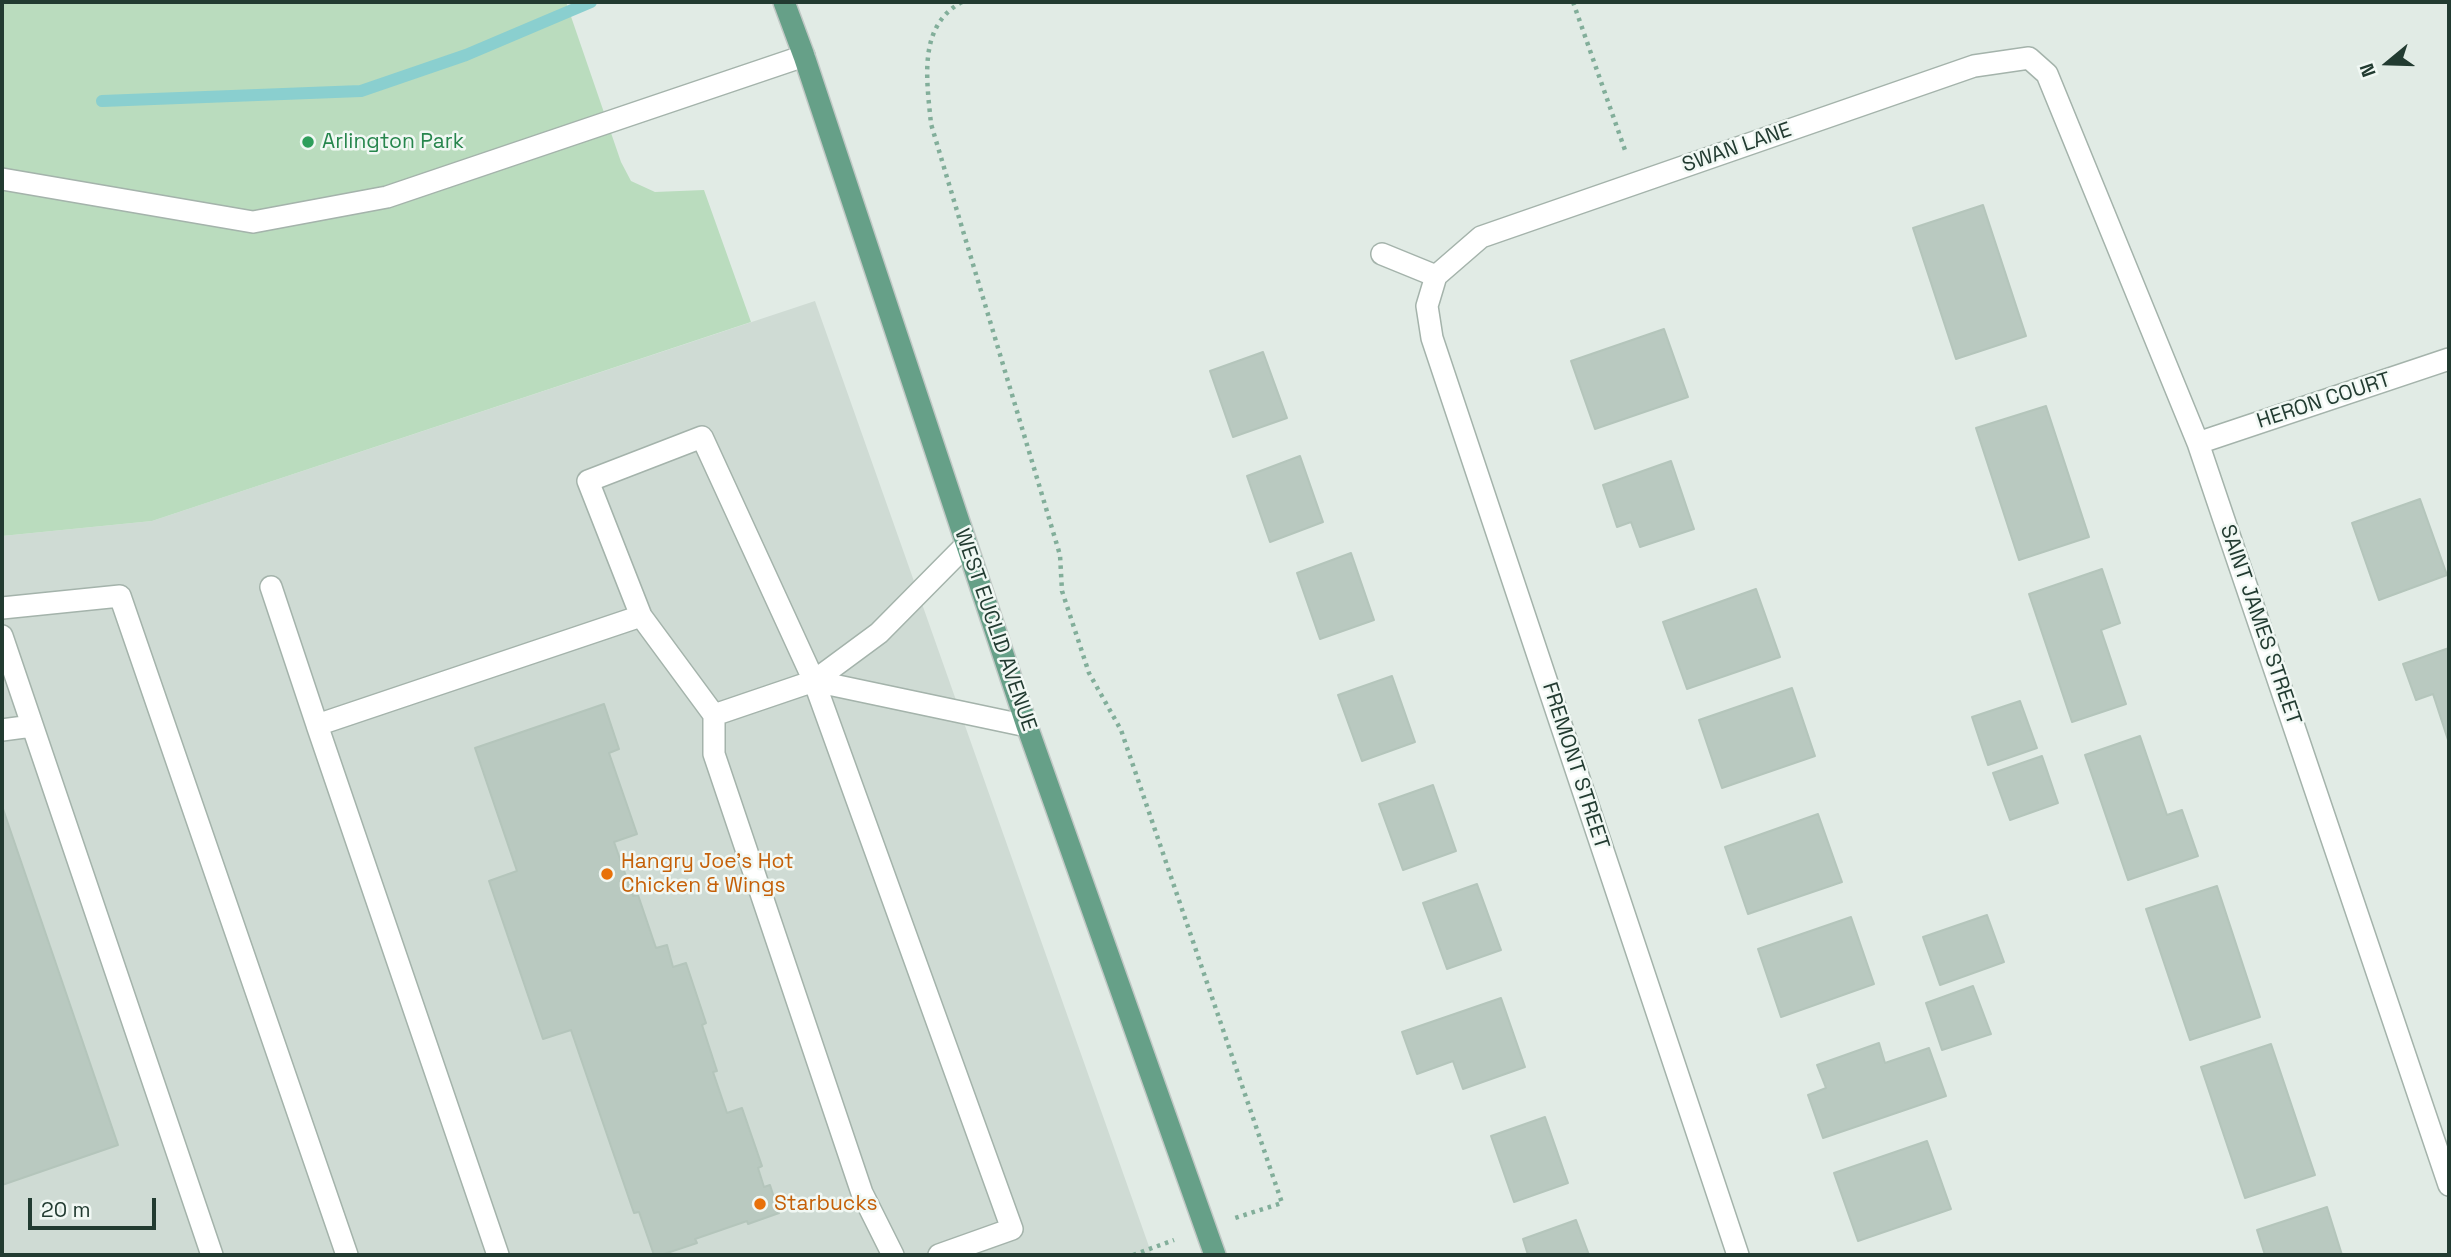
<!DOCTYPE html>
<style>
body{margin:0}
#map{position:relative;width:2451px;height:1257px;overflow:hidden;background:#e1ebe5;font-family:"Space Grotesk",sans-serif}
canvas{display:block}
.frame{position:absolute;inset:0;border:4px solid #223b31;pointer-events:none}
.north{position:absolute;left:2353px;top:28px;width:70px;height:70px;-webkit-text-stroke:5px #f1f8f4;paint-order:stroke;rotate:251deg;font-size:19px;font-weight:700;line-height:28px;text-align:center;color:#223b31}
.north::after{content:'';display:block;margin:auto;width:24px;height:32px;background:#223b31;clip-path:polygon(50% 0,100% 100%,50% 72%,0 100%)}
.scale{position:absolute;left:28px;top:1198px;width:128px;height:32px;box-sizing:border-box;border:4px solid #223b31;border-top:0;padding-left:9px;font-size:21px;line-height:24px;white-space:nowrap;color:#223b31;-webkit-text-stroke:5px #f1f8f4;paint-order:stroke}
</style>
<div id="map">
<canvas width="2451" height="1257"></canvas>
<div class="frame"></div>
<div class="north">N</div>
<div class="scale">20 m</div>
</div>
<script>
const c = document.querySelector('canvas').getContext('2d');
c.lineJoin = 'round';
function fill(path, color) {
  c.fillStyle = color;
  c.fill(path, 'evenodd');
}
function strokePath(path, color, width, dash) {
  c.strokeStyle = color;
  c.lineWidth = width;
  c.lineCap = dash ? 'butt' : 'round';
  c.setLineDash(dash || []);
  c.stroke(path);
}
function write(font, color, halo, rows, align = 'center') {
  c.font = font + ' "Space Grotesk",sans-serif';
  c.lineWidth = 5;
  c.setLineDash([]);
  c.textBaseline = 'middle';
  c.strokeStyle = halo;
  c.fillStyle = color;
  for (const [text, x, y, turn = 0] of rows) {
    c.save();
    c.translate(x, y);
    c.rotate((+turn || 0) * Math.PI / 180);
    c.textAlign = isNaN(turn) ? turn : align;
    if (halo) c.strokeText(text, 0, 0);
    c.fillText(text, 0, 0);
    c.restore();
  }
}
const built = new Path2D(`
 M815,301L1152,1255H2V536L152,521Z`);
const green = new Path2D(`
 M2,2H566L621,162L631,181L655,192L704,190L751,322L152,521L2,536Z`);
const stream = new Path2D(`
 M102,101L361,91L466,55L591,2`);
const building = new Path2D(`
 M1983,205L2026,336L1956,359L1913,228Z
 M1664,329L1688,397L1595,429L1571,361Z
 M1263,352L1287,418L1233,437L1210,371Z
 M2046,406L2089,537L2019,560L1976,428Z
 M1300,456L1323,522L1270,542L1247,476Z
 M1671,461L1694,529L1640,547L1631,522L1617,527L1603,485Z
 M2420,499L2447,575L2379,600L2352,523Z
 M1351,553L1374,620L1320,639L1297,573Z
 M2102,569L2120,623L2101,630L2126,704L2072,722L2029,594Z
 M1756,589L1780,657L1687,689L1663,622Z
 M2449,648V743L2433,694L2416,700L2403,664Z
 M1392,676L1415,742L1362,761L1338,695Z
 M1792,688L1815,756L1722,788L1699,720Z
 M2020,701L2037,748L1988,765L1972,717Z
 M604,704L619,749L609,753L637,834L614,842L633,896L638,895L656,948L667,945L673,967L686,963L706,1023L702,1025L717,1071L713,1072L727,1113L742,1108L762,1166L758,1168L764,1187L770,1185L779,1213L748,1224L747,1221L695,1239L697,1243L661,1255H654L639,1212L634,1213L571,1030L543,1039L489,881L517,871L475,748Z
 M2140,736L2167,815L2182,810L2198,856L2128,880L2085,755Z
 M2042,756L2058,803L2010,820L1993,773Z
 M1433,785L1456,851L1403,870L1379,804Z
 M2,806L118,1145L2,1185Z
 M1818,814L1842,882L1748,914L1725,847Z
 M1477,884L1501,950L1447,969L1423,903Z
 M2217,886L2260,1017L2190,1040L2146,909Z
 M1987,915L2004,962L1940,985L1923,937Z
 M1851,917L1874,984L1781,1017L1758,949Z
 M1973,986L1991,1034L1942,1050L1926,1003Z
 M1501,998L1525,1067L1463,1089L1453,1061L1417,1074L1402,1032Z
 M1879,1043L1885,1063L1929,1048L1946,1096L1823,1138L1808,1095L1826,1088L1817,1065Z
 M2271,1044L2315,1175L2245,1198L2201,1067Z
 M1545,1117L1568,1183L1514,1202L1491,1136Z
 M1927,1141L1951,1209L1858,1241L1834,1173Z
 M2327,1207L2342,1255H2265L2257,1230Z
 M1576,1220L1589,1255H1528L1523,1239Z`);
const path = new Path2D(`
 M962,2C917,26 927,81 931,124L1060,555L1062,591L1089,673L1121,730L1282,1203L1235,1218
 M1573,2L1626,153
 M1133,1255L1174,1240`);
const minor = new Path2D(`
 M2,179L253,222L387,197L804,56
 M1382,254L1436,276
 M2198,443L2449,359
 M271,587L317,725
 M2,608L120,596L347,1255
 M641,616L588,481L702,437L814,681L1012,1229L939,1255
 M2,636L212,1255
 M814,681L1027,726
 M714,715V754L862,1193L893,1255
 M2,730L32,726
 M498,1255L317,725L641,616L714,715L814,681L879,633L966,545
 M1738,1255L1432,338L1427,306L1436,276L1481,237L1974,66L2029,58L2047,74L2198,443L2449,1185`);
const major = new Path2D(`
 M784,2L804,56L1027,726L1215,1255`);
const markers = [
 [308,142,7,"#2e9e5b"],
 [607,874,7,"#e8710a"],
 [760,1204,7,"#e8710a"]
];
const leisureNames = [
 ["Arlington Park",322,142]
];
const streetNames = [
 ["SWAN LANE",1737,148,-19],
 ["HERON COURT",2324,401,-18],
 ["SAINT JAMES STREET",2260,625,71],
 ["WEST EUCLID AVENUE",995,630,71],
 ["FREMONT STREET",1575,766,72]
];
const foodNames = [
 ["Hangry Joe's Hot",621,862],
 ["Chicken & Wings",621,886],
 ["Starbucks",774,1204]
];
fill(built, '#cfdbd4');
fill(green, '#badcbe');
strokePath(stream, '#8acfcf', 12);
fill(building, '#b9c9c0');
strokePath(building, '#b4c5bb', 2);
strokePath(minor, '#a4b3ab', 24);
strokePath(major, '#c1c8c5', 24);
strokePath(path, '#82ae9a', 4.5, [3.5, 5]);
strokePath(minor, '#fff', 21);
strokePath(major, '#66a088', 21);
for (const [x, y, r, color] of markers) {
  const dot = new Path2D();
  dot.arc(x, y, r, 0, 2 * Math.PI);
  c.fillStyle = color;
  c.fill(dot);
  strokePath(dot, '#f1f8f4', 2.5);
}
write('21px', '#27864d', '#f1f8f4', leisureNames, 'left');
write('21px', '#223b31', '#f1f8f4', streetNames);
write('21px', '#c56008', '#f1f8f4', foodNames, 'left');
</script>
